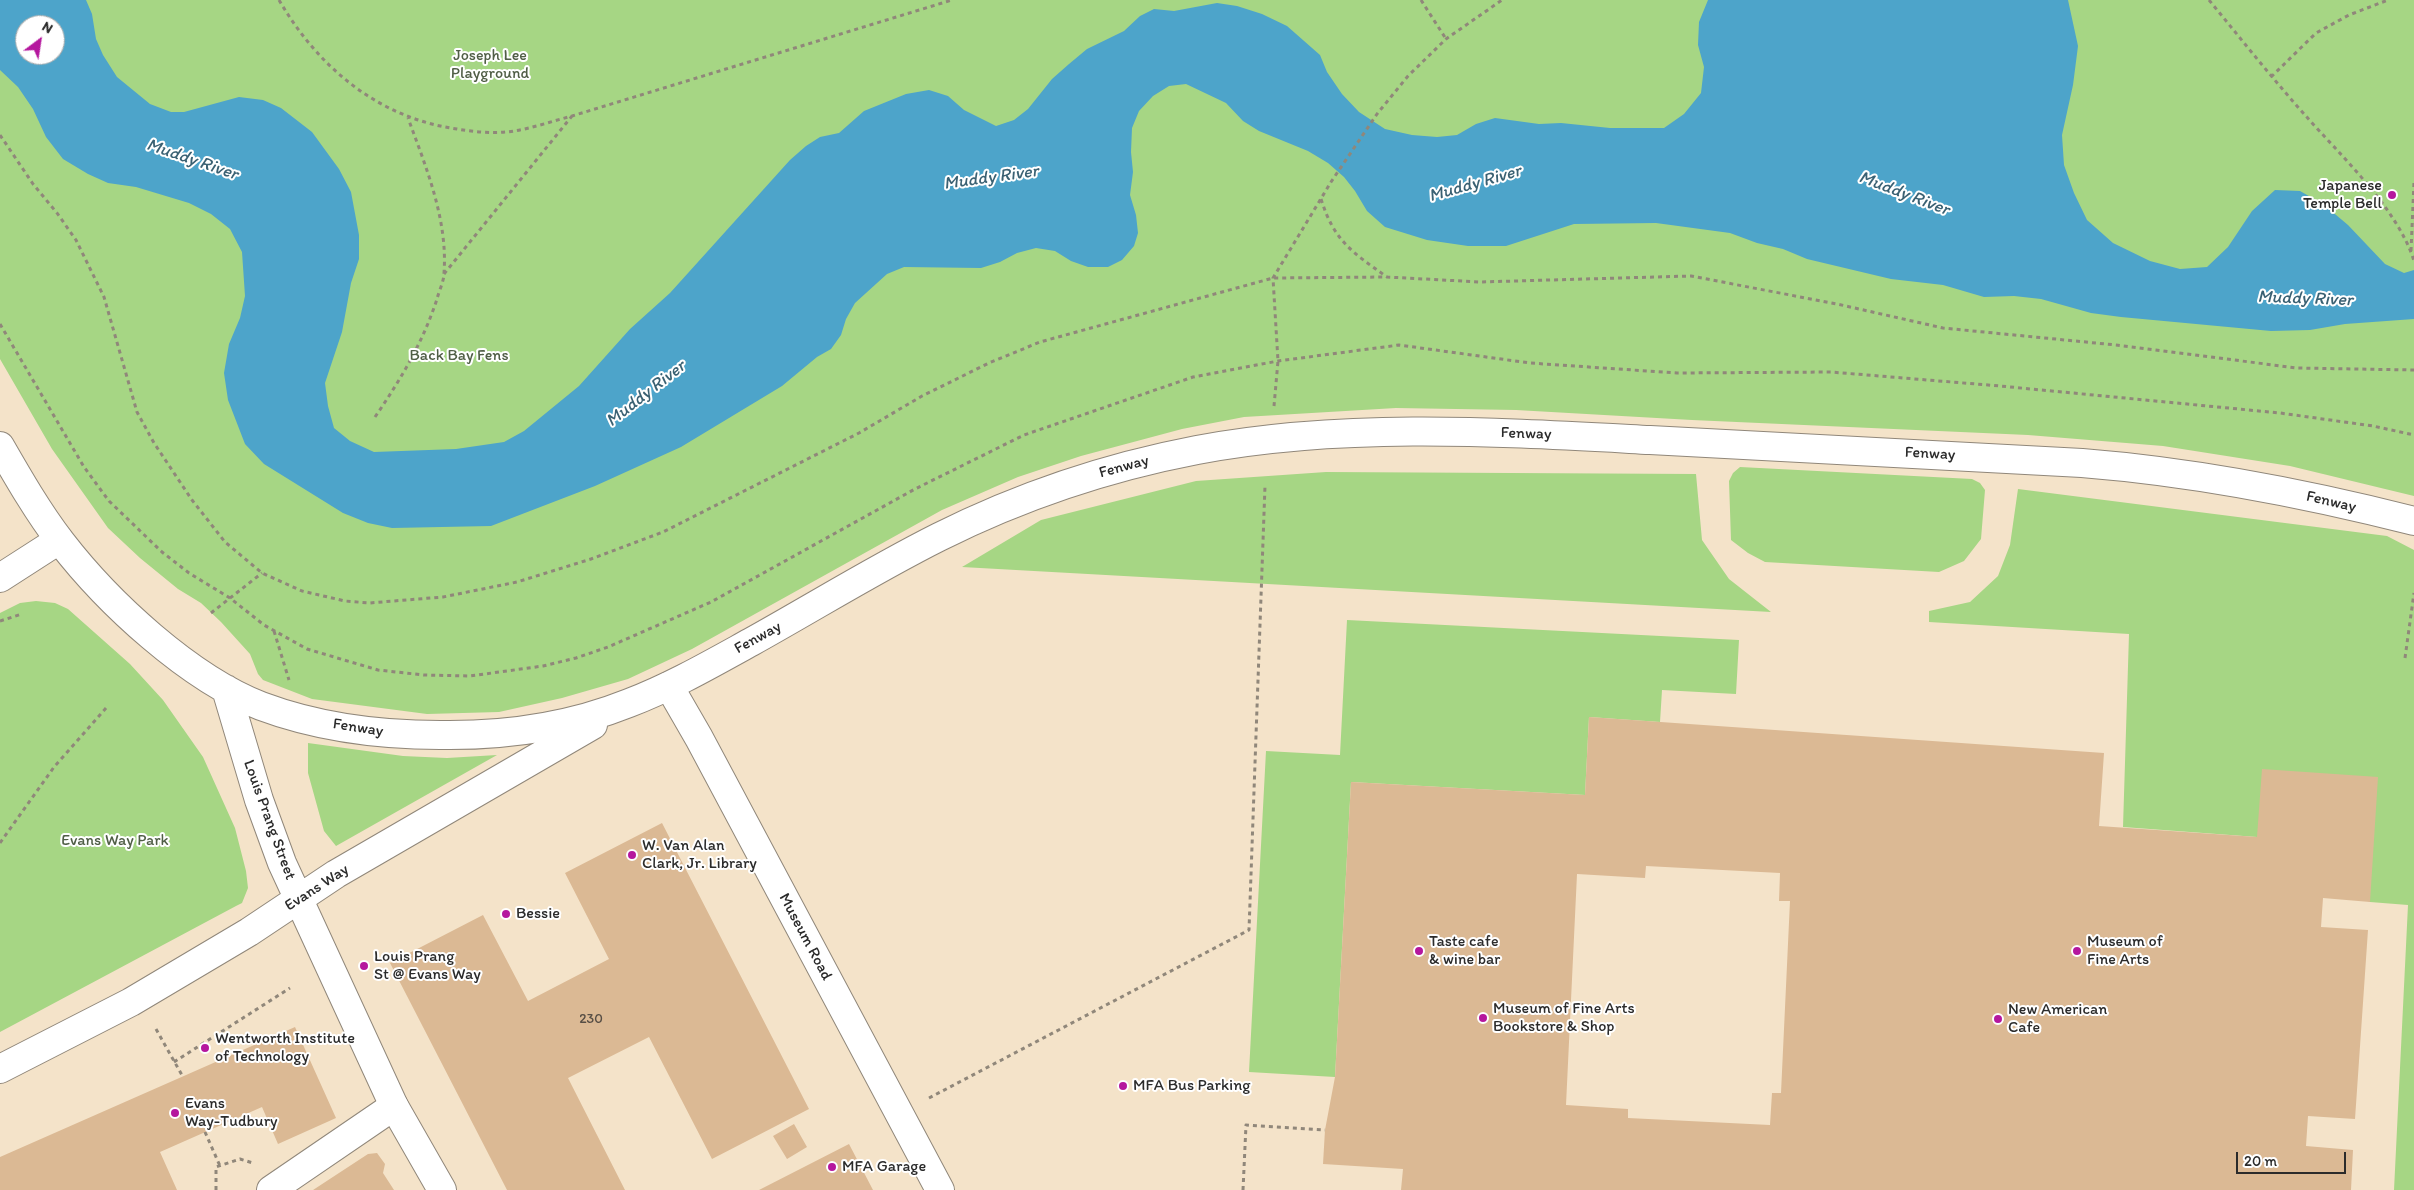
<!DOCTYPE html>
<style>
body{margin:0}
#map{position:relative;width:2414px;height:1190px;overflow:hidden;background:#f4e3c9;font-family:Itim,sans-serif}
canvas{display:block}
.north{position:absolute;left:15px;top:15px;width:50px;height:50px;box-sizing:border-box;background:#fff;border:1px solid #aaa;border-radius:50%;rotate:31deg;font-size:14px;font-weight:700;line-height:20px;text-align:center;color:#2b2b2b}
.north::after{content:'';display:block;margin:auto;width:18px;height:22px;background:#b5179e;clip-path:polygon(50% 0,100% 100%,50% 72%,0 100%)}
.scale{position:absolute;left:2236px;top:1152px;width:110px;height:22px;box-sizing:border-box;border:2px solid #2b2b2b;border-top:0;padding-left:6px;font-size:15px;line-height:18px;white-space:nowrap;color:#2b2b2b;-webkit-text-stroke:4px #fff;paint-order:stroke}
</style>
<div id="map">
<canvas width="2414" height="1190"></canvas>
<div class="north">N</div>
<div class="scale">20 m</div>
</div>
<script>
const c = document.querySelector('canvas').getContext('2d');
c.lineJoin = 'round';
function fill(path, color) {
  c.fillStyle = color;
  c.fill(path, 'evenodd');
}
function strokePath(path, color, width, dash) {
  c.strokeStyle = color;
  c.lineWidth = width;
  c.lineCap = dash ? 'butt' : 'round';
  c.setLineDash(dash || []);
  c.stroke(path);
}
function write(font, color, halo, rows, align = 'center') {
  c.font = font + ' Itim,sans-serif';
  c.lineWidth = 4;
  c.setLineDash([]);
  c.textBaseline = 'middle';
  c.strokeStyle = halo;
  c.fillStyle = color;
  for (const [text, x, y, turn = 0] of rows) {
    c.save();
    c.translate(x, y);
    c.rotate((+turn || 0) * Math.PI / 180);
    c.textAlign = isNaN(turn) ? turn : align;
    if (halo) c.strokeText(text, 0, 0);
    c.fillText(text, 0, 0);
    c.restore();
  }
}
const green = new Path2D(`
 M0,0H2414V496L2290,466L2163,446L2028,435L1692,420L1516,410L1396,408L1244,417L1182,429L1081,456L1018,477L942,510L692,649L628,679L562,698L499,712L427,714L312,699L263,680L258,674L250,654L221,622L201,603L178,589L140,558L108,528L52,449L0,359ZM25,25H55V55H25Z
 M1740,467L1972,479L1980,483L1985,490L1981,539L1964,561L1939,572L1765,562L1748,553L1731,540L1729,481L1733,473Z
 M1326,472L1696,474L1702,540L1729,579L1771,612L962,567L1041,520L1196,481Z
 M2018,489L2387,536L2414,550V1190H2394L2408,905L2370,902L2257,837L2123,827L2129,634L1929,622V611L1970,602L1998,576L2010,545Z
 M36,601L55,603L68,609L130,664L163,700L203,757L235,828L246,871L248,888L242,903L236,906L0,1032V613L20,603Z
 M1347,620L1739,640L1736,694L1662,690L1660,722L1589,717L1585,795L1351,782L1335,1077L1249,1072L1266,751L1340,755Z
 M308,743L403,756L447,758L497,755L336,846L324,831L308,773Z`);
const water = new Path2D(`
 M0,0H86L92,14L96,39L103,55L117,77L150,104L171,112H184L239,97L263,100L281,108L312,132L339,169L351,192L359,235V259L351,283L342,332L325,383L328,406L334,428L350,441L374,452L456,449L504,442L524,431L579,386L630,329L670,293L790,160L806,146L820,137L839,133L864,111L906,94L929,90L948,96L964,110L996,126L1014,120L1028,109L1052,79L1069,64L1087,49L1124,31L1140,16L1154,9L1174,11L1217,3L1237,6L1262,14L1287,26L1320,55L1327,72L1342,94L1359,112L1385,129L1412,135L1437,137L1457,135L1476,124L1495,118L1539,124L1561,123L1610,128H1664L1684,114L1701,93L1704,67L1698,45L1699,22L1708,0H2068L2078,46L2073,85L2062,135L2064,165L2074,193L2087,220L2113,243L2150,261L2180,269L2207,267L2228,247L2252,211L2275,190L2300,191L2323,204L2348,225L2385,264L2404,273L2414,270V319L2345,324L2310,330L2271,331L2121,317L2091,313L2041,299L2014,296L1984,297L1943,285L1891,279L1807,259L1783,249L1757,243L1730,233L1656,223L1574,224L1506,246H1468L1427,240L1385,227L1367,211L1355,191L1344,177L1328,163L1308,151L1259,131L1243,121L1226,103L1186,84L1169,86L1153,96L1139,111L1132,128L1131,152L1133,172L1130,195L1136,215L1138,233L1134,246L1122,260L1108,267H1088L1071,261L1055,251L1036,248L1017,253L1000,262L981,268L904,267L887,274L855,303L846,319L841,335L831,349L817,357L782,386L681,447L595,486L491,526L392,528L368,523L343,513L264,464L245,444L228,400L224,373L229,344L240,318L245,296L242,252L230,229L211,214L189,203L136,187L108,183L88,174L63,159L46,137L33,109L18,87L0,70ZM25,25H55V55H25Z`);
const building = new Path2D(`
 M1589,717L2104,753L2099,826L2257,837L2262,769L2378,777L2370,902L2323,898L2321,927L2368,930L2355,1119L2308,1116L2306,1146L2353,1150L2351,1190H1401L1403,1169L1323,1164L1325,1130L1335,1077L1351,782L1585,795ZM1646,866L1780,873L1779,901H1790L1781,1093H1772L1770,1125L1628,1118V1109L1566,1105L1577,874L1645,878Z
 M662,823L809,1109L712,1159L649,1037L568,1078L625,1190H507L390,963L483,915L528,1001L609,959L565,873Z
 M295,1027L336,1118L278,1144L262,1107L160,1152L177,1190H0V1157Z
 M794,1124L807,1147L787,1159L773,1136Z
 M849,1144L873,1190H759Z
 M377,1153L385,1164L383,1173L394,1190H313L368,1154Z`);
const path = new Path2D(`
 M279,0C318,67 378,118 457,129C475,132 495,134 514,131C533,128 553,121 572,116L952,0
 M1421,0L1446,39
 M2209,0C2241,39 2272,78 2305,115C2341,156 2398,209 2414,261
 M2271,77L2316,33L2349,15L2388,0
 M0,135L33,184L57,213L76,240L104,297L137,412L154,443L192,500L225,542L262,573L302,591L345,601L369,603L443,597L517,582L591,559L663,532L859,433L922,396L989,363L1040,342L1273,278L1387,277L1480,282L1691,276L1837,304L1943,328L2116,345L2297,368L2414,370
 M1321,199C1334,241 1353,253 1387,277
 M2411,251L2414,182
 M444,274L572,116
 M0,324L84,467L109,501L162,552L189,573L230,598L264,625L307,649L378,670L424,675L470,676L543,666L576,658L608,647L711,602L915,489L1024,435L1193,377L1278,361L1399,345L1530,363L1677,373L1831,372L2000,386L2280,413L2373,426L2414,435
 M1274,406L1278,361L1273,278L1331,182L1377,114L1408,76L1446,39L1502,0
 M375,417C401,379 423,342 437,299C439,291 444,281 444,273C448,220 426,167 408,118
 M211,613L262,573
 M0,621L22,614
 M274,631L289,680
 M2405,658L2414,593
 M0,843L54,767L106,708
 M156,1029L183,1077
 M174,1062L290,988
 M929,1098L1249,930L1265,486
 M205,1132L220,1166
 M216,1190V1167L240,1159L253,1163
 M1243,1190L1246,1125L1325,1130`);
const minor = new Path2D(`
 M0,578L59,540
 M669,686L699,738L940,1190
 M271,1190L394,1106`);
const major = new Path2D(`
 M0,446C19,479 38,512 61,542C108,603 189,678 261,706C317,727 381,735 440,735C504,736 569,727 629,703C671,687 711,664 751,642C814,607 875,569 939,537C1021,496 1108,467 1197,450C1346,422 1500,432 1650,440C1794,447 1938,454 2082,463C2195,472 2304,493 2414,521
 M226,689L259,800L282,863L394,1106L442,1190
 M0,1069L131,1002L249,932L336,874L593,725`);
const markers = [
 [2392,195,5,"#b5179e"],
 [632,855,5,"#b5179e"],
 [506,914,5,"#b5179e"],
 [1419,951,5,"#b5179e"],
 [2077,951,5,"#b5179e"],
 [364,966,5,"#b5179e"],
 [1483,1018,5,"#b5179e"],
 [1998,1019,5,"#b5179e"],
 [205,1048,5,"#b5179e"],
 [1123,1086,5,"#b5179e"],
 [175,1113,5,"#b5179e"],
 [832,1167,5,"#b5179e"]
];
const numberNames = [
 ["230",591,1019]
];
const parkNames = [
 ["Joseph Lee",490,56],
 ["Playground",490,74],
 ["Back Bay Fens",459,356],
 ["Evans Way Park",115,841]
];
const poiNames = [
 ["Japanese",2382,186,"right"],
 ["Temple Bell",2382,204,"right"],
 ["W. Van Alan",642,846],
 ["Clark, Jr. Library",642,864],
 ["Bessie",516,914],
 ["Taste cafe",1429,942],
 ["& wine bar",1429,960],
 ["Museum of",2087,942],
 ["Fine Arts",2087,960],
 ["Louis Prang",374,957],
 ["St @ Evans Way",374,975],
 ["Museum of Fine Arts",1493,1009],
 ["Bookstore & Shop",1493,1027],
 ["New American",2008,1010],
 ["Cafe",2008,1028],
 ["Wentworth Institute",215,1039],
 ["of Technology",215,1057],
 ["MFA Bus Parking",1133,1086],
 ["Evans",185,1104],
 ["Way-Tudbury",185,1122],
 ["MFA Garage",842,1167]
];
const streetNames = [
 ["Fenway",1526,434,2],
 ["Fenway",1930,454,3],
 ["Fenway",1124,467,-15],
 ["Fenway",2331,502,13],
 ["Fenway",758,638,-29],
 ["Fenway",358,728,9],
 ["Louis Prang Street",269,820,70],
 ["Evans Way",317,888,-33],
 ["Museum Road",805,937,62]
];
const waterNames = [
 ["Muddy River",192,160,19],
 ["Muddy River",991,178,-8],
 ["Muddy River",1475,184,-16],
 ["Muddy River",1904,194,21],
 ["Muddy River",2305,299,2],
 ["Muddy River",646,394,-38]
];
fill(green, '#a6d684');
fill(water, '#4da4ca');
fill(building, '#dbb994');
strokePath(minor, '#90877a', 30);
strokePath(major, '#90877a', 30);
strokePath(path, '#90877a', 3, [4, 4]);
strokePath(minor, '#fff', 28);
strokePath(major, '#fff', 28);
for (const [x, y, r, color] of markers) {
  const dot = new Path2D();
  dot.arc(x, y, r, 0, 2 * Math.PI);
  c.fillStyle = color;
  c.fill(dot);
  strokePath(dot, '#fff', 2);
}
write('14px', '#574e45', null, numberNames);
write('16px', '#505e46', '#fff', parkNames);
write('16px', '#2b2b2b', '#fff', poiNames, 'left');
write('16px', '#2b2b2b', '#fff', streetNames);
write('italic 18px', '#3a6173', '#fff', waterNames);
</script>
